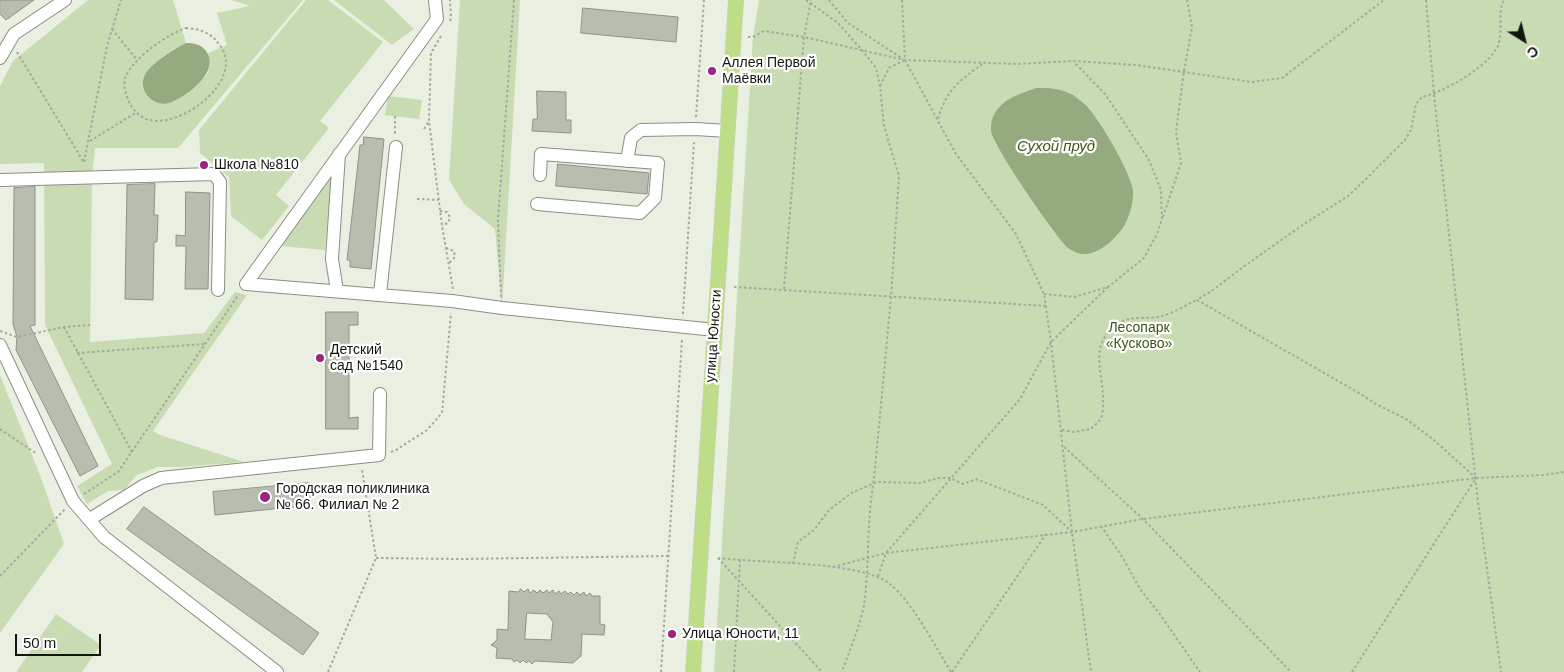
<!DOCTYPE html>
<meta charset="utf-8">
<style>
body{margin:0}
#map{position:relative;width:1564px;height:672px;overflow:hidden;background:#e9f0e2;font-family:Helvetica,sans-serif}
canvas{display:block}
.north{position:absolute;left:1499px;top:15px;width:50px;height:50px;-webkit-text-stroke:4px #fff;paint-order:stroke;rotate:144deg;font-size:14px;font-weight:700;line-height:20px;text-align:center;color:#131511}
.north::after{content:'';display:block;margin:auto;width:18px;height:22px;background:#131511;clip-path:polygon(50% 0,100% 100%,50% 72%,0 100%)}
.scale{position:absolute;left:15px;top:634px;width:86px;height:22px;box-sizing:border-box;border:2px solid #131511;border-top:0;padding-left:6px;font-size:15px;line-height:18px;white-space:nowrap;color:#131511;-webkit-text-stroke:4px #fff;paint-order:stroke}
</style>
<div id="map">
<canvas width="1564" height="672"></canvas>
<div class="north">С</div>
<div class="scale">50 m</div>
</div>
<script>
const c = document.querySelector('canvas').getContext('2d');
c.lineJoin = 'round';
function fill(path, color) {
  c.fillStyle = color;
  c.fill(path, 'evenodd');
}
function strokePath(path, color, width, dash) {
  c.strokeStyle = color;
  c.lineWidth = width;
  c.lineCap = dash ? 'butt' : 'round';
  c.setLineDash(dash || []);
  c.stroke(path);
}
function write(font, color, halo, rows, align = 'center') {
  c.font = font + ' Helvetica,sans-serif';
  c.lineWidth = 4.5;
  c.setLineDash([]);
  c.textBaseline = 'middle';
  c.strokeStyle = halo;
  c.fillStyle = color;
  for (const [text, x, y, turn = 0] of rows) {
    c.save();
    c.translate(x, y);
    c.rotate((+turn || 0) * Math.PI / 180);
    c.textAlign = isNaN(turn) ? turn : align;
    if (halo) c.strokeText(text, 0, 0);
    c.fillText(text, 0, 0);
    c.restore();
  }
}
const green = new Path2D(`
 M88,0H173L186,43C171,50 151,63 144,78L153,101C174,108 191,88 206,76C210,68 211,61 208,53L227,45L217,13L250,6L231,0H303L178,148H95L92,176L90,342L204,333L235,292L247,295L153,431L160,435L244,462L182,467H158L137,475L124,490L108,491L87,504L77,486L112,464L45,325L44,163L0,164V86L13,61Z
 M306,0H328L383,42L320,121L329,128L276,195L289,206L262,240L231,216L229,177L200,153L199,130Z
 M334,0H384L414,29L392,45Z
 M460,0H520L502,308L495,229L464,204L449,180Z
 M759,0H1564V672H714L753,37Z
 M388,96L422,100L419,119L385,115Z
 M333,170L325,250L279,246Z
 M0,375L40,475L64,544L0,633Z
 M56,614L101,645L82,672H16Z`);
const water = new Path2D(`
 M186,43C194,43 201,44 206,51C221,71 187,97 169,103C152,108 136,88 146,73C153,62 174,49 186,43Z
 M1036,88C1050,88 1060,88 1073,95C1078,99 1086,104 1090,110C1103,126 1129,170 1133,190C1134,201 1129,220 1122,229C1113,241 1098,255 1082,254C1078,254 1071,250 1068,248C1055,236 993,146 991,131C991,128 991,122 992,120C998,100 1019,94 1036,88Z`);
const building = new Path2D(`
 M0,0H34L6,20L0,14Z
 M583,8L678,17L676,42L581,33Z
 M537,91L566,92V120H571V133L532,131L533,119H537Z
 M364,137L384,139L371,269L350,267V260H347L360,145H363Z
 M558,164L649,173L647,194L556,186Z
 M155,184L154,215H158L157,242H154L153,300L125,299L127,185Z
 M35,187V325L30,326L98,466L80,476L16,350L17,337L13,324L14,188Z
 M186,192L210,193L208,289H185L186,246H176V235L185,236Z
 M326,312H358V325H349V418L358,417V429H326Z
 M309,483L311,505L215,515L213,492Z
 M144,507L319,633L303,655L127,529Z
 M521,589L524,592L528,589L530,593L534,590L537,593L540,590L543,593L547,590L549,593L553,590L555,594L559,591L561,594L565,591L568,594L571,592L574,595L577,592L580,595L584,592L586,596L590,593L592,596H600V624L605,625L604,635L582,634L581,656L573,663L535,661L532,664L529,661L526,663L523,660L520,663L517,660L514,662L512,659L496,658L497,648L491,645L497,640V629L508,630L509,591L518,592ZM527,613L547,614L553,622L551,640L525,639Z`);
const path = new Path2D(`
 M806,0L838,23L862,50L876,68L880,86L884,126L899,176L891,297L874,479C867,520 869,558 865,598C862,623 850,648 842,672
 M829,0L848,23L903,59
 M902,0L905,60L956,154L1016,234L1044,294L1051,342L1072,532L1091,672
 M1426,0L1434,95L1478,502L1501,672
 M450,21L451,18L450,0
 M186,28C192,29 199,29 204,32C212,35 216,40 221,47C244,81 181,128 150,120C142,119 133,110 130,104C126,96 123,86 125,78C133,58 166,35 186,28Z
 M112,29L137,60
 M441,36L431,53L429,121L442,226L453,289
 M748,37H753L764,31L804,37L905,60L1018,64L1073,61L1136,65L1252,82L1282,78L1384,0
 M17,52L83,161
 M880,86L889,68L905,60
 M395,116V136
 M696,117L704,0
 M938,119C947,88 960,81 985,62
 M424,129L429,121
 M90,141L137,112
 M84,162L107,46L121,0
 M417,199L438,200
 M440,211L447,212L450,217L448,223L442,225
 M1163,217L1181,163L1176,132L1184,71L1192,27L1187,0
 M446,248L454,251L455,257L449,263
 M734,287L1046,306
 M784,289L804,37L811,0
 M1044,294L1074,297L1108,287L1144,258L1157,234L1162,219L1161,190L1149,160L1105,94L1074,62
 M501,297L498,220L514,0
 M683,314L694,142
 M64,327L132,452
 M0,331L17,337L64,327L90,325
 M77,353L205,344
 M0,429L37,454
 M1062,430L1074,432L1091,429C1094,426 1099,422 1101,418C1103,414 1103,407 1103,403C1104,371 1086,343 1121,322C1133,315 1149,320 1162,316C1173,313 1186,305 1197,300
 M1064,447L1143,519L1291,672
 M391,452L396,450L427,430L442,413L451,313
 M84,494L118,472L239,294
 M1101,526L1123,558L1140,589L1159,613L1200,672
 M376,558L460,559L668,556
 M718,558C757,563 863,561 890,584C913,603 935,646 951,672
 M718,558L822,672
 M793,564L798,542L814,530L829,510L853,492L877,482L920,483L939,478H950L963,484L976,479L1043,505L1072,532
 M833,567L886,553L1072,532L1143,519L1476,478L1543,475L1564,472
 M0,576L65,509
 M878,576L886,553L1020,399L1051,342L1108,287
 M328,672L376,558L362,469
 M661,672L682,339
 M734,672L740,560
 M952,672L1046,534
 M1352,672L1476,478L1434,440L1406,419L1376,404L1359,393L1197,300L1213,290L1239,270L1301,226L1348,196L1364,181L1405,140L1411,130L1416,104L1422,97C1442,93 1486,68 1496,49C1499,46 1500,39 1500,34C1502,22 1498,12 1504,0`);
const minor = new Path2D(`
 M0,58L14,34L65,0
 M627,161L631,138L641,130L695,129L728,131
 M0,180L214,174L220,182L218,290
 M537,204L640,213L655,198L658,163L541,154L540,175
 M246,284L452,301L502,308L715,330
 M246,284L437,19L435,0
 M337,291L332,259L339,154
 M380,294L396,147
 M0,345L73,501L104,537L277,672
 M90,519L143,486L161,478L379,455L380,394`);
const major = new Path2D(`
 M693,672L736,0`);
const markers = [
 [712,71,5,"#9a2580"],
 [204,165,5,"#9a2580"],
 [320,358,5,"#9a2580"],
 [265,497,6,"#9a2580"],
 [672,634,5,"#9a2580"]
];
const poiNames = [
 ["Аллея Первой",722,63],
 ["Маёвки",722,79],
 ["Школа №810",214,165],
 ["Детский",330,350],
 ["сад №1540",330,366],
 ["Городская поликлиника",276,489],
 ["№ 66. Филиал № 2",276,505],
 ["Улица Юности, 11",682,634]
];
const parkNames = [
 ["Лесопарк",1139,328],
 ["«Кусково»",1139,344]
];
const streetNames = [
 ["улица Юности",714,336,-86]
];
const waterNames = [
 ["Сухой пруд",1056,147]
];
fill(green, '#c8dbb3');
fill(water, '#95aa7e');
fill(building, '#b7beb0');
strokePath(building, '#8d9387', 1);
strokePath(minor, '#898f83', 14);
strokePath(major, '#d0d0cf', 16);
strokePath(path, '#a3a99e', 2, [2.5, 2.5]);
strokePath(minor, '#fff', 12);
strokePath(major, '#bddd88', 15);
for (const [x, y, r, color] of markers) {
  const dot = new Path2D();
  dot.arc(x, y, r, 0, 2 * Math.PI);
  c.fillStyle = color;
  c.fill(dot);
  strokePath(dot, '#fff', 2);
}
write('14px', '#131511', '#fff', poiNames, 'left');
write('14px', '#3c5514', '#fff', parkNames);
write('14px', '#131511', '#fff', streetNames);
write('italic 15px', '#3e5715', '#fff', waterNames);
</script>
